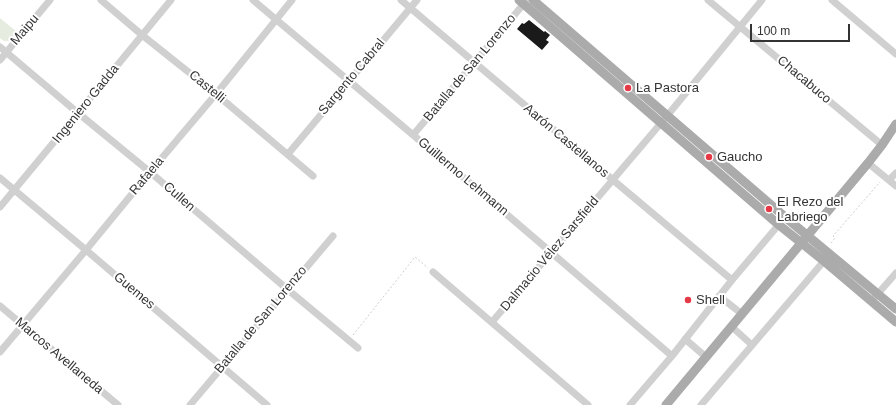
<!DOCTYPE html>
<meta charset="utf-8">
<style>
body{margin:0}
#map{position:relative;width:896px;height:405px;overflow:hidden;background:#fff;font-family:Arial,sans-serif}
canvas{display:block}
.scale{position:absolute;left:750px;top:24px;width:100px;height:18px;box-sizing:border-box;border:2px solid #333;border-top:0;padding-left:5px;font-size:12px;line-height:14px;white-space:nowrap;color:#333;-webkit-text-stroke:3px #fff;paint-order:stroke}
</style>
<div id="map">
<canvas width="896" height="405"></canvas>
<div class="scale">100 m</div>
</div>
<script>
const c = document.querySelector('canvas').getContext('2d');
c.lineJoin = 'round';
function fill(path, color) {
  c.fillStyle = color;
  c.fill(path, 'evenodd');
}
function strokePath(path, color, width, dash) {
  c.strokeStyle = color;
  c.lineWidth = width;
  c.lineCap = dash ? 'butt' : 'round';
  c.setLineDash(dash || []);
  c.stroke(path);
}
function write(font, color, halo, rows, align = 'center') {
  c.font = font + ' Arial,sans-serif';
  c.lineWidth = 4;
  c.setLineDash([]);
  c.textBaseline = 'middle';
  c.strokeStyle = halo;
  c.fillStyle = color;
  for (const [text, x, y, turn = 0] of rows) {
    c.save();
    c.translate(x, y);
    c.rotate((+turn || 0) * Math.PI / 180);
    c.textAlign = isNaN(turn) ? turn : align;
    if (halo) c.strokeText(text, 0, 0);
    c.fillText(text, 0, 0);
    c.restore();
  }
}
const green = new Path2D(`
 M0,18L17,32L9,41H4L0,38Z`);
const building = new Path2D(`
 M529,20L544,32L545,31L550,35L546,40L549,42L542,50L517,29L522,23L524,24Z`);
const path = new Path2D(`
 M831,243L835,238L833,236L880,182
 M353,335L415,257L428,268`);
const minor = new Path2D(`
 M101,0L142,35L216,94L313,176
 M253,0L476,188L672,356
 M401,0L613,180L732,280
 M708,0L882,145
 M832,0L896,54
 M0,47L78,113L150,172L287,289L358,348
 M0,60L50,0
 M413,135L527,0
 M288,154L417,0
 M868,163L896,186
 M0,178L86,250L267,405
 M889,180L896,173
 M0,207L78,113L171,0
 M433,272L588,405
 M719,296L742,314
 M875,297L896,273
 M0,306L118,405
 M492,322L667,116L762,0
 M732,327L752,345
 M685,339L706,357
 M0,352L86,250L150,172L216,94L292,0
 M190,405L333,236
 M630,405L672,356L732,280L781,222
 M701,405L824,261`);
const major = new Path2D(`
 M519,0L779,225L824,261L896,322
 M533,0L785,217L896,309
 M666,405L868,163L882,145L896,124`);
const markers = [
 [628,88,4,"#e63946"],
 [709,157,4,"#e63946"],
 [769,209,4,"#e63946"],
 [688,300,4,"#e63946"]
];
const streetNames = [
 ["Maipu",25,30,-50],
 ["Batalla de San Lorenzo",470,68,-50],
 ["Sargento Cabral",352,77,-50],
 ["Chacabuco",804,80,40],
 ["Castelli",207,87,39],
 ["Ingeniero Gadda",86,104,-51],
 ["Aarón Castellanos",566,141,40],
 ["Rafaela",147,176,-50],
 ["Guillermo Lehmann",463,177,40],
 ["Cullen",179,197,41],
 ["Dalmacio Vélez Sarsfield",550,254,-50],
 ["Guemes",134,291,40],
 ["Batalla de San Lorenzo",261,320,-50],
 ["Marcos Avellaneda",59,356,40]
];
const poiNames = [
 ["La Pastora",636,88],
 ["Gaucho",717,157],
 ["El Rezo del",777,202],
 ["Labriego",777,217],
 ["Shell",696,300]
];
fill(green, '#e6ecdf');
fill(building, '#1a1a1a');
strokePath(path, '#cdcdcd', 1, [2, 2]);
strokePath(minor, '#d0d0d0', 7);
strokePath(major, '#ababab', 9);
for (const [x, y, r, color] of markers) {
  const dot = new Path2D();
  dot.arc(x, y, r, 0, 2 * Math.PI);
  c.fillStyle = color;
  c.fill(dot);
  strokePath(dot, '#fff', 1.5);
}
write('13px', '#333', '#fff', streetNames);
write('13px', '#333', '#fff', poiNames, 'left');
</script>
